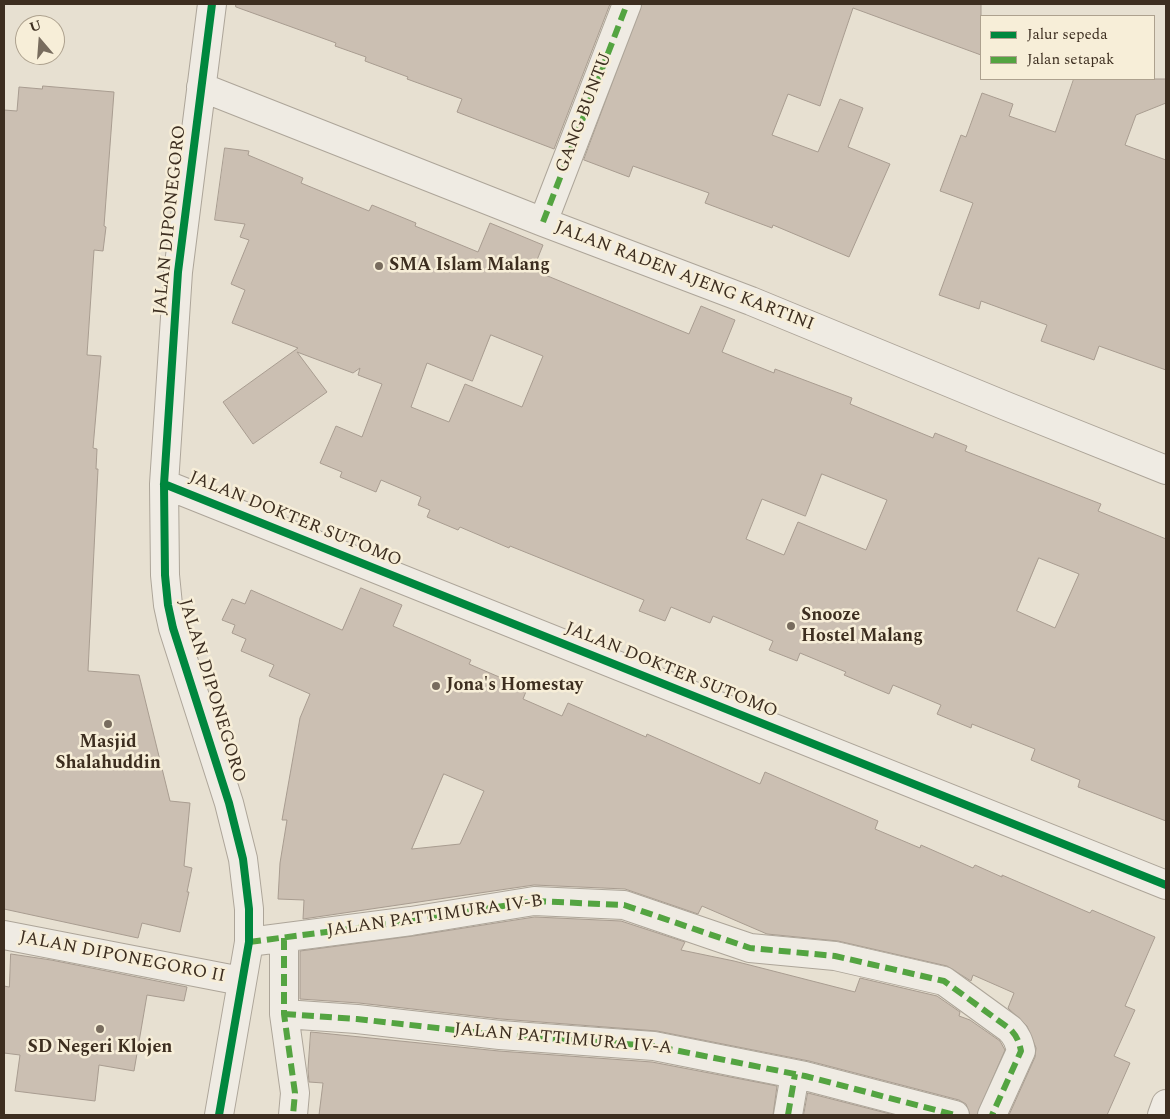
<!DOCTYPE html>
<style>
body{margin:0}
#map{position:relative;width:1170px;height:1119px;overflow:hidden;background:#e7e0d1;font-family:Spectral,serif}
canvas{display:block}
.frame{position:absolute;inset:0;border:5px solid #3d2e20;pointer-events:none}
.legend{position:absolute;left:980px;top:15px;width:175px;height:65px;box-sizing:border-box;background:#f7eed8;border:1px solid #ada18e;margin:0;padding:6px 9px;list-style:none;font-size:15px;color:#3d2e20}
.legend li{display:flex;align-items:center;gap:10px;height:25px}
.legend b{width:25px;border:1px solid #ada18e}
.north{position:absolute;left:15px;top:15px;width:50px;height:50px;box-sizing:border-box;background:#f7eed8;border:1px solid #ada18e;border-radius:50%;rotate:342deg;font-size:14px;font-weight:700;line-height:20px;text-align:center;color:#3d2e20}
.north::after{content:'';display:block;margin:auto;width:18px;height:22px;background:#786c5e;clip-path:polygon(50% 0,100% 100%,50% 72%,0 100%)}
</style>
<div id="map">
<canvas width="1170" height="1119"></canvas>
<div class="frame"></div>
<ul class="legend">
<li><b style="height:6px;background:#00873e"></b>Jalur sepeda</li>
<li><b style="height:6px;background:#54a441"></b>Jalan setapak</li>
</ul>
<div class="north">U</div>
</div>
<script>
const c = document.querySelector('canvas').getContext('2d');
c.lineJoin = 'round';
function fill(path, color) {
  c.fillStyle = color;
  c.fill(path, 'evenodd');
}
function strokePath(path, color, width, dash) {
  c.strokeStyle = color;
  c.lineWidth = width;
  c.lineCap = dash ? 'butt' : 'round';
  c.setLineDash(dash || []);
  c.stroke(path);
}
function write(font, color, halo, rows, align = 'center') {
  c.font = font + ' Spectral,serif';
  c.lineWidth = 5;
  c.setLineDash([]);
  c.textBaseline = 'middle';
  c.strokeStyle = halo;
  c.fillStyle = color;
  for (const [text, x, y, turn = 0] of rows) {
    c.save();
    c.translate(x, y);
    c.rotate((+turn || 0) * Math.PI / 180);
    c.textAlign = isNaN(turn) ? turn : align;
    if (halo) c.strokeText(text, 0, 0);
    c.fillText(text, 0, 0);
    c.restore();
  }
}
const building = new Path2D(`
 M236,4H610L554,149L457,112L462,99L407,79L408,77L365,61L366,57L335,46L336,43L236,7Z
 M642,4H981V55L853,8L820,106L788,94L772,135L818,152L840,99L863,108L848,147L890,164L849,257L773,225L772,228L705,203L709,193L633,166L629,177L584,160Z
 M1074,79H1166V103L1136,115L1125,145L1166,160V370L1099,346L1094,360L1041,341L1047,325L981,301L979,309L939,295L973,203L940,191L961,135L966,137L982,93L1013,104L1009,116L1055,132Z
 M43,86L114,92L104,226L106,227L103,251L94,250L87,355L101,356L93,448L97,449L96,469H98L88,671L139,675L170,801L190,803L184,866L192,868L187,892H189L180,932L142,923L138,938L4,909V110L17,111L19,87L42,89Z
 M225,148L249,151L248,155L303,178L301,183L369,211L372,205L416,223L415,226L478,252L490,223L543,245L533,270L689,334L701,306L735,320L722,352L774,373L775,369L852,398L850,404L933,438L935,433L967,446L965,451L1101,504L1098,511L1166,539V821L1078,787L1080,780L1031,760L1035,749L972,724L971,728L937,714L941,705L893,685L889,694L844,675L846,672L800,653L797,661L769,650L773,641L713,616L710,623L671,607L665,621L639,611L644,600L510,546L509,548L460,527L458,530L427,517L430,510L418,505L421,497L381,480L376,492L340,477L342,472L320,463L336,426L362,437L382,384L358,375L360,368L353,373L297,352L327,392L253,444L223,402L298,348L232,323L245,290L231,284L249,240L240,237L245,224L215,220ZM491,335L543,356L522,407L465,384L449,422L411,407L427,363L472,381ZM822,474L887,500L866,550L798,522L784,555L746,539L762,499L805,516ZM1039,558L1079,574L1055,628L1017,611Z
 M361,588L402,605L393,626L471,660L469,664L527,689L523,699L562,716L568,703L646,737L647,734L760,784L765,772L878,821L875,829L920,848L921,845L973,868L975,865L1002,877V875L1090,913L1092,910L1155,937L1125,1006L1135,1010L1114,1056L1130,1063L1107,1115H1009L1035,1057L1036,1048L1027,1026L1008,1008L1014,993L973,975L971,981L947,966L838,941L767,934L702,906L698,914L625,889L534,885L303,919L304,900L278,899L280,863L287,820H282L300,718L310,694L269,676L274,665L241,651L246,639L232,633L235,625L222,620L232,599L245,604L251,590L342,630ZM444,774L484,791L460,844L412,849Z
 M535,917L621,921L685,942L681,950L734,961L855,992L860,978L937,996L960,1012L959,1016L970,1020L1000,1041L1005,1050L977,1115H970L966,1104L959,1100L809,1061L657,1031L501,1019L359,1003L300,999V951L413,936Z
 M11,954L51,960L187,987L184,1001L147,995L134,1071L99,1065L95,1101L15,1091L20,1055L4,1053V986L9,987Z
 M311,1032L499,1051L652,1062L777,1086L773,1115H319L323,1083L309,1082L308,1070Z
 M808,1093L894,1115H804Z`);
const minor = new Path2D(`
 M212,4L178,272L164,484L165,575L168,605L173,628L229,803L243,859L249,909V942L219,1115
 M201,87L543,222L751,301L1006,406L1166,470
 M543,222L627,4
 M164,484L1166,885
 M4,935L241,981
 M284,938V1014L295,1093L293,1115
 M249,942L411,921L534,901L624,905L750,948L835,956L944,981L1010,1029C1017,1036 1019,1042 1021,1051L992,1115
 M284,1014L357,1019L500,1035L654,1046L805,1076L955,1115
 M788,1115L795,1074
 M1162,1115L1166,1104`);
const quiet = new Path2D(`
 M543,222L627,4
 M284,938V1014L295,1093L293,1115
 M249,942L411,921L534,901L624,905L750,948L835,956L944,981L1010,1029C1017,1036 1019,1042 1021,1051L992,1115
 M284,1014L357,1019L500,1035L654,1046L805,1076L955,1115
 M788,1115L795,1074`);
const cycleway = new Path2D(`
 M212,4L178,272L164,484L165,575L168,605L173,628L229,803L243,859L249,909V942L219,1115
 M164,484L1166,885`);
const markers = [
 [379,266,5,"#786c5e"],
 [791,626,5,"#786c5e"],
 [436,686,5,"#786c5e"],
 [108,724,5,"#786c5e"],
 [100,1029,5,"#786c5e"]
];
const streetNames = [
 ["GANG BUNTU",585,113,-69],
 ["JALAN DIPONEGORO",171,220,-84],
 ["JALAN RADEN AJENG KARTINI",684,277,21],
 ["JALAN DOKTER SUTOMO",295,520,22],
 ["JALAN DOKTER SUTOMO",671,671,22],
 ["JALAN DIPONEGORO",211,691,73],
 ["JALAN PATTIMURA IV-B",435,917,-8],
 ["JALAN DIPONEGORO II",122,958,11],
 ["JALAN PATTIMURA IV-A",563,1040,5]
];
const poiNames = [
 ["SMA Islam Malang",389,266],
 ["Snooze",801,616],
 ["Hostel Malang",801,637],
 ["Jona's Homestay",446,686],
 ["Masjid",108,743,"center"],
 ["Shalahuddin",108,764,"center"],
 ["SD Negeri Klojen",100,1048,"center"]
];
fill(building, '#cbbfb2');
strokePath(building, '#a89c90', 1);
strokePath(minor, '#ada599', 30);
strokePath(minor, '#efebe3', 28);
strokePath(quiet, '#54a441', 6, [12, 6]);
strokePath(cycleway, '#00873e', 8);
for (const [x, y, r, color] of markers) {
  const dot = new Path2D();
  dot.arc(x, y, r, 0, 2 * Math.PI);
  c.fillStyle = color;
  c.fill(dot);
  strokePath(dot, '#f7eed8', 2);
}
write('18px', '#3d2e20', '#f7eed8', streetNames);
write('bold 18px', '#3d2e20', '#f7eed8', poiNames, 'left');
</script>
